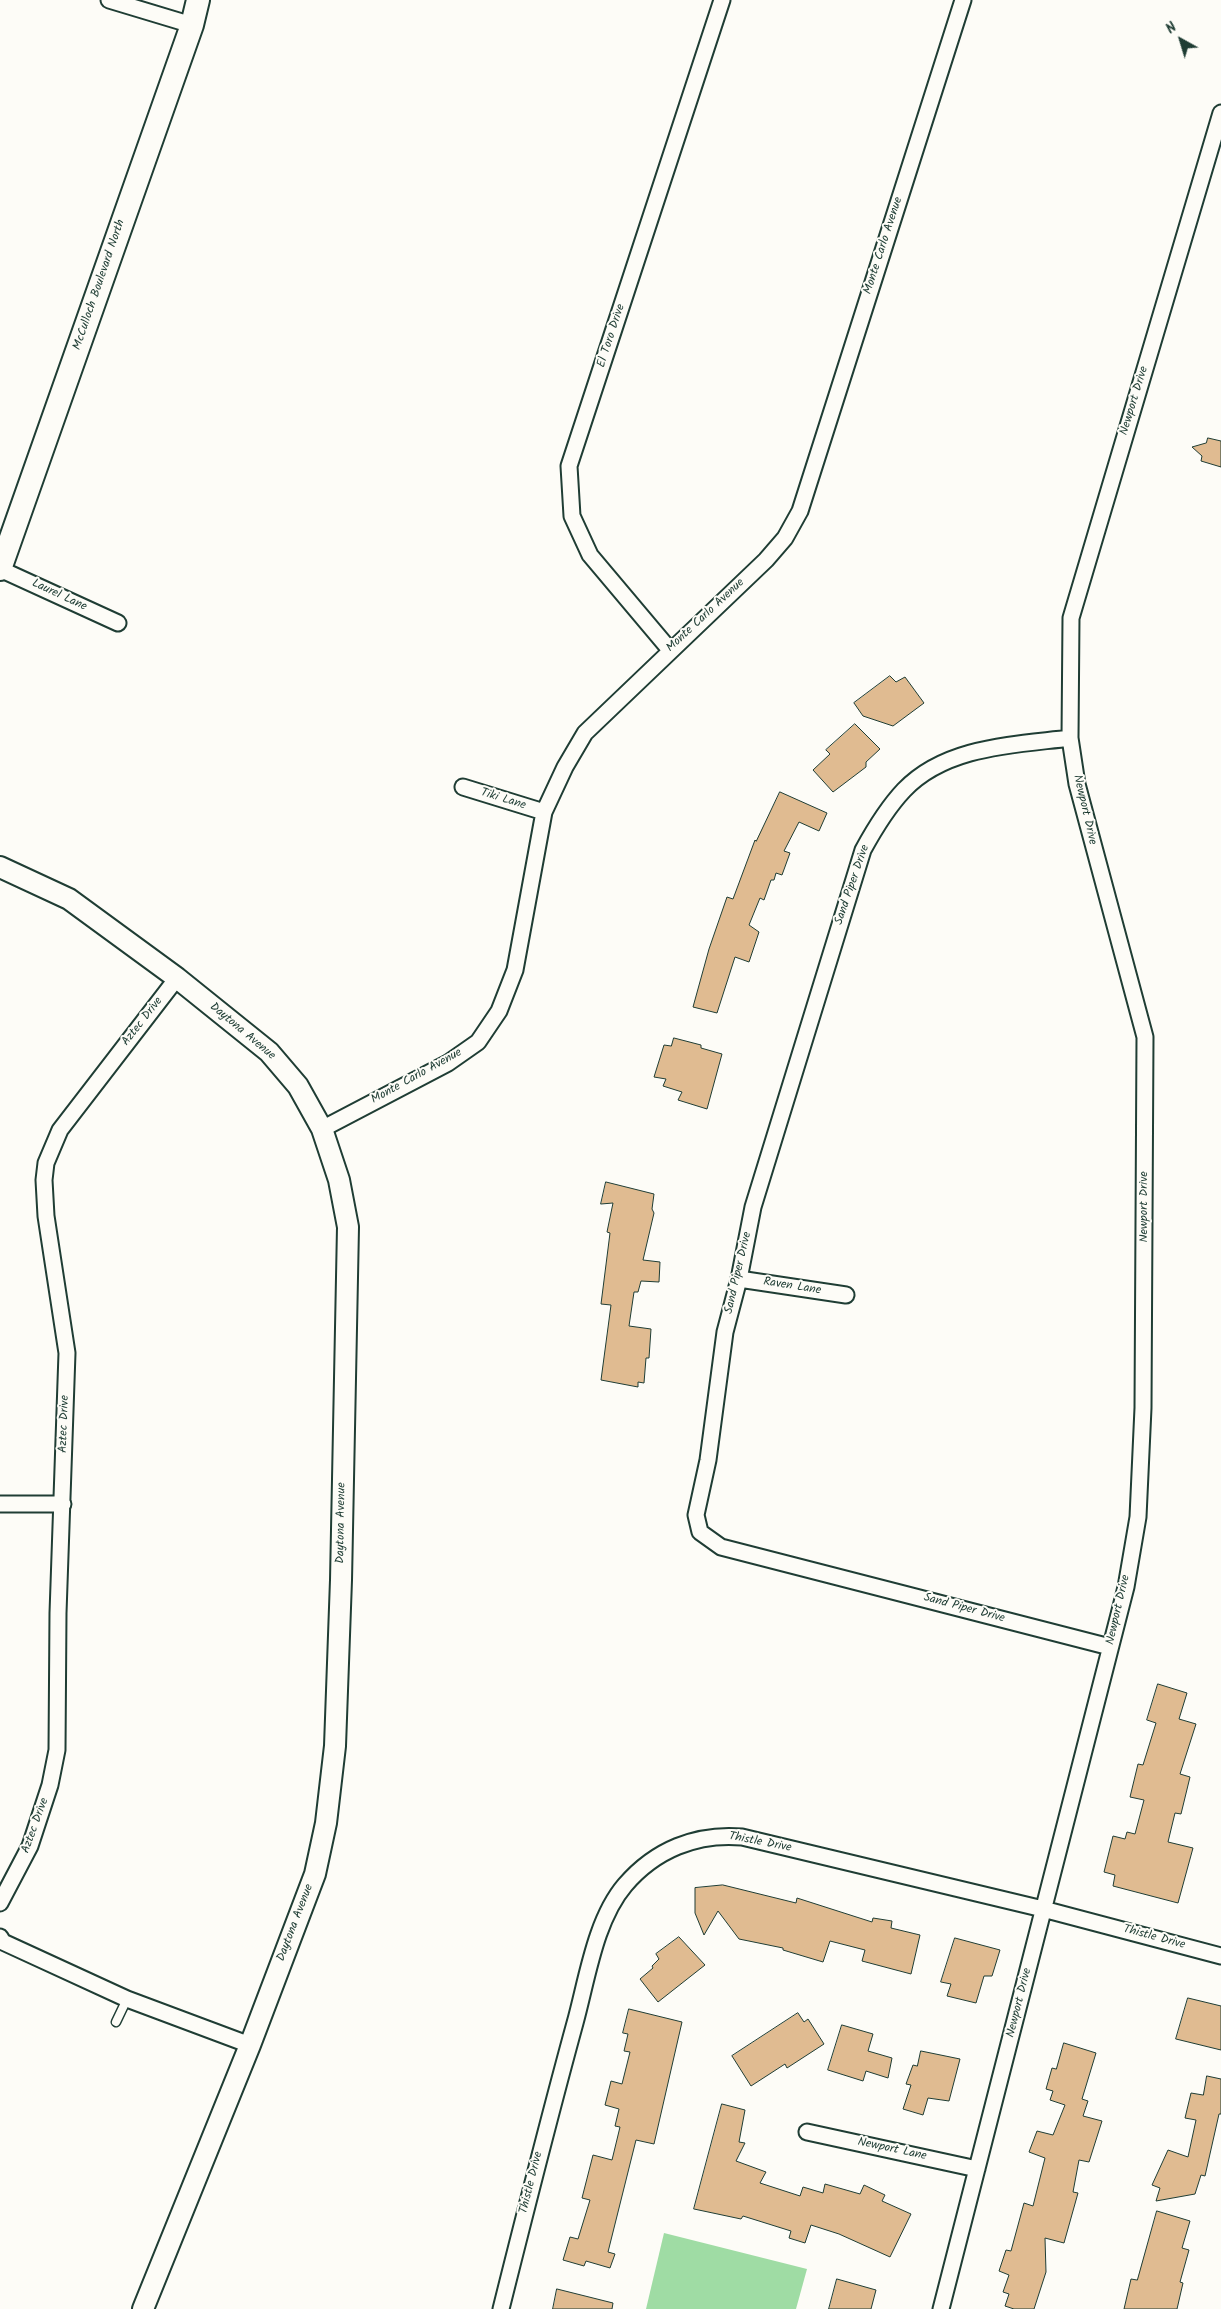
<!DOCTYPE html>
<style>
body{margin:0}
#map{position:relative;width:1221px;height:2309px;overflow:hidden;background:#fdfcf7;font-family:Kalam,sans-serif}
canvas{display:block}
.north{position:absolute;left:1156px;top:15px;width:50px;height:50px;-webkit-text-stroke:4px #fdfcf7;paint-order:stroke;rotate:321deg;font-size:14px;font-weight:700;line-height:20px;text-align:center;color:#1f3d34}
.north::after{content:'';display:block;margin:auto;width:18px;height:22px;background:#1f3d34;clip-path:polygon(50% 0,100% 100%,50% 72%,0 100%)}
</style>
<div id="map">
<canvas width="1221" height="2309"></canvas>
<div class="north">N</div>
</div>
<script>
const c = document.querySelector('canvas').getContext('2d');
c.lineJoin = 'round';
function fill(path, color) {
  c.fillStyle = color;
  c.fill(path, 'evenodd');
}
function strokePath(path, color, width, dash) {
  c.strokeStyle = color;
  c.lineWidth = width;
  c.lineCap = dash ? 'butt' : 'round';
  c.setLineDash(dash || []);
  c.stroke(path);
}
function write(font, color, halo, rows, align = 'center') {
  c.font = font + ' Kalam,sans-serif';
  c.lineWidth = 4;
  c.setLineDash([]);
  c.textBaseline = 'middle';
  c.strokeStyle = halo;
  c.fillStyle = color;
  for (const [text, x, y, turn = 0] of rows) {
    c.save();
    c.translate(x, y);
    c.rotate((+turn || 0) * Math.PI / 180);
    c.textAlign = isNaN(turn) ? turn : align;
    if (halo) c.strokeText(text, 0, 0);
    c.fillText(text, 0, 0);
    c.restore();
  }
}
const green = new Path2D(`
 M664,2233L807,2269L796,2309H646Z`);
const building = new Path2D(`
 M1208,438L1221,441V467L1201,461L1202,456L1192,447L1206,443Z
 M890,676L896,682L905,677L924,703L893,726L863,716L854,703Z
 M855,724L880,749L866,762V767L833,792L813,770L830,754L826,750Z
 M780,792L827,813L819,831L799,822L784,851L790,853L782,875L776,873L774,880H771L764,900L760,898L749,925L759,932L749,962L735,957L717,1013L693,1007L709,949L727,897L733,899L755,840L756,841Z
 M674,1038L701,1045V1048L722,1054L707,1109L678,1100L682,1092L663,1086L666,1079L654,1077L664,1045L671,1046Z
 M606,1182L654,1194L652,1209L654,1213L643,1260L660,1262L659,1282L641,1281L638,1292H634L629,1326L651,1329L649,1358H646L644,1383L638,1382V1387L601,1380L611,1305L601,1304L610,1233L607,1232L613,1203L601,1204Z
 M1158,1684L1187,1693L1179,1719L1196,1724L1180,1774L1190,1777L1181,1814L1175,1813L1168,1842L1193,1848L1178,1903L1113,1886L1115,1875L1104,1872L1113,1836L1125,1839L1127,1832L1135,1834L1144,1800L1130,1797L1138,1764L1143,1765L1156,1723L1147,1720Z
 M723,1885L796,1903L797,1898L872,1922L873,1918L892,1921L891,1928L920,1935L911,1974L862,1961L865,1950L830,1941L823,1962L783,1950V1948L739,1939L718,1911L704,1935L695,1913V1888Z
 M679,1937L705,1965L658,2002L640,1979L653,1968L652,1966L659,1959L656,1954Z
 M955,1938L1000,1950L992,1976H984L976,2003L947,1996L951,1984L941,1982Z
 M1188,1998L1221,2006V2050L1176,2039Z
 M629,2009L682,2022L654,2144L636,2140L608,2252L615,2254L610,2268L586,2261L584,2266L563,2260L570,2237L578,2239L590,2200L582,2198L593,2155L612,2160L620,2127L615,2126L619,2109L605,2105L611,2081L622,2084L630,2052L624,2051L628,2034L623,2033Z
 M798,2013L804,2022L808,2019L824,2044L787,2068L785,2064L751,2086L732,2056Z
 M842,2025L873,2034L868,2051L892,2058L888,2078L866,2071L863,2081L828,2070Z
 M1064,2043L1096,2053L1082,2099L1088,2101L1083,2116L1102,2121L1089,2162L1079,2160L1073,2192L1078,2193L1064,2243L1045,2238L1046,2272L1034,2309H1014L1005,2306L1009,2294L1003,2292L1009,2275L999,2271L1006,2250L1011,2251L1024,2203L1033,2206L1045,2158L1029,2152L1037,2131L1053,2135L1065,2105L1050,2100L1053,2091L1046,2089L1052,2068L1056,2069Z
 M921,2051L960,2059L949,2101L928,2098L923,2115L903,2109L911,2085L906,2084L913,2065L917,2066Z
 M1207,2076L1221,2079V2114H1219L1205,2176L1201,2175L1195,2194L1156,2201L1160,2188L1152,2185L1168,2150L1188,2157L1196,2120L1185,2118L1191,2093L1203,2095Z
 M722,2104L745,2110L739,2142L745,2143L736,2161L766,2172L760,2183L800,2196L803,2187L823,2193L825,2184L860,2194L864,2185L885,2195L882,2201L911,2214L890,2257L839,2234L811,2225L805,2243L789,2238L791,2231L743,2216L741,2219L694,2209Z
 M1157,2211L1190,2221L1182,2248L1189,2250L1180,2282L1183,2283L1177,2309H1124L1131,2279L1137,2280Z
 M837,2279L876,2290L871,2309H829Z
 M557,2289L613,2303L612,2309H553Z`);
const service = new Path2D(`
 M116,2022L127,1999`);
const minor = new Path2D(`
 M109,0L192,25
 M0,569L118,623
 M670,650L590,555L572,516L569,466L722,0
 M1070,738C1014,745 946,746 904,790C887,808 875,828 863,850L753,1207L739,1279L725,1332L708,1460L696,1515L700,1532L721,1547L1110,1647
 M463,787L544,812
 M322,1129L448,1063L478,1042L499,1011L515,970L544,812L565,767L585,733L766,560L785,538L800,511L963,0
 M739,1279L846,1295
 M0,1504H63
 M0,1903L30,1846L50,1785L57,1750L58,1613L67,1353L46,1216L44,1180L46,1163L60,1130L177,978
 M0,1937L3,1942L127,1999L250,2045
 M807,2132L977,2169
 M501,2309C525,2213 549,2118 575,2023C587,1980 595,1920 625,1885C655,1850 696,1833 742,1837L1043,1909L1221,1956
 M941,2309L1126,1587L1138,1517L1143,1408L1145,1037L1077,784L1070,738L1071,618L1221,113`);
const tertiary = new Path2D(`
 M0,867L69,899L177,978L269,1052L298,1086L322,1129L339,1180L348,1227L341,1580L335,1746L326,1823L315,1874L250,2045L143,2309`);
const secondary = new Path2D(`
 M0,569L192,25L198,0`);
const streetNames = [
 ["Monte Carlo Avenue",884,246,-72],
 ["McCulloch Boulevard North",100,285,-71],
 ["El Toro Drive",612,336,-72],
 ["Newport Drive",1135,401,-73],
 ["Laurel Lane",59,596,25],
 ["Monte Carlo Avenue",706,616,-43],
 ["Tiki Lane",503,800,17],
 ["Newport Drive",1084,810,77],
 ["Sand Piper Drive",853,885,-71],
 ["Aztec Drive",143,1022,-52],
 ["Daytona Avenue",242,1032,40],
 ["Monte Carlo Avenue",417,1077,-29],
 ["Newport Drive",1145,1207,-90],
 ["Sand Piper Drive",739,1273,-77],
 ["Raven Lane",792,1287,9],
 ["Aztec Drive",65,1424,-88],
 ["Daytona Avenue",342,1523,-89],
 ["Sand Piper Drive",964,1609,15],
 ["Newport Drive",1119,1610,-77],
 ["Aztec Drive",36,1826,-70],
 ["Thistle Drive",760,1843,11],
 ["Daytona Avenue",296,1923,-69],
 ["Thistle Drive",1154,1938,15],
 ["Newport Drive",1020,2003,-76],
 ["Newport Lane",892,2150,12],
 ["Thistle Drive",532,2183,-76]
];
fill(green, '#9fdca4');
fill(building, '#e0bb91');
strokePath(building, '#1f3d34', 1);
strokePath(service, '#1f3d34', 11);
strokePath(minor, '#1f3d34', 19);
strokePath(tertiary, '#1f3d34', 24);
strokePath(secondary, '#1f3d34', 26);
strokePath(service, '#fdfcf7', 8);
strokePath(minor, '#fdfcf7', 15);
strokePath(tertiary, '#fdfcf7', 20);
strokePath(secondary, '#fdfcf7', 22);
write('12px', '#1f3d34', '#fdfcf7', streetNames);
</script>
